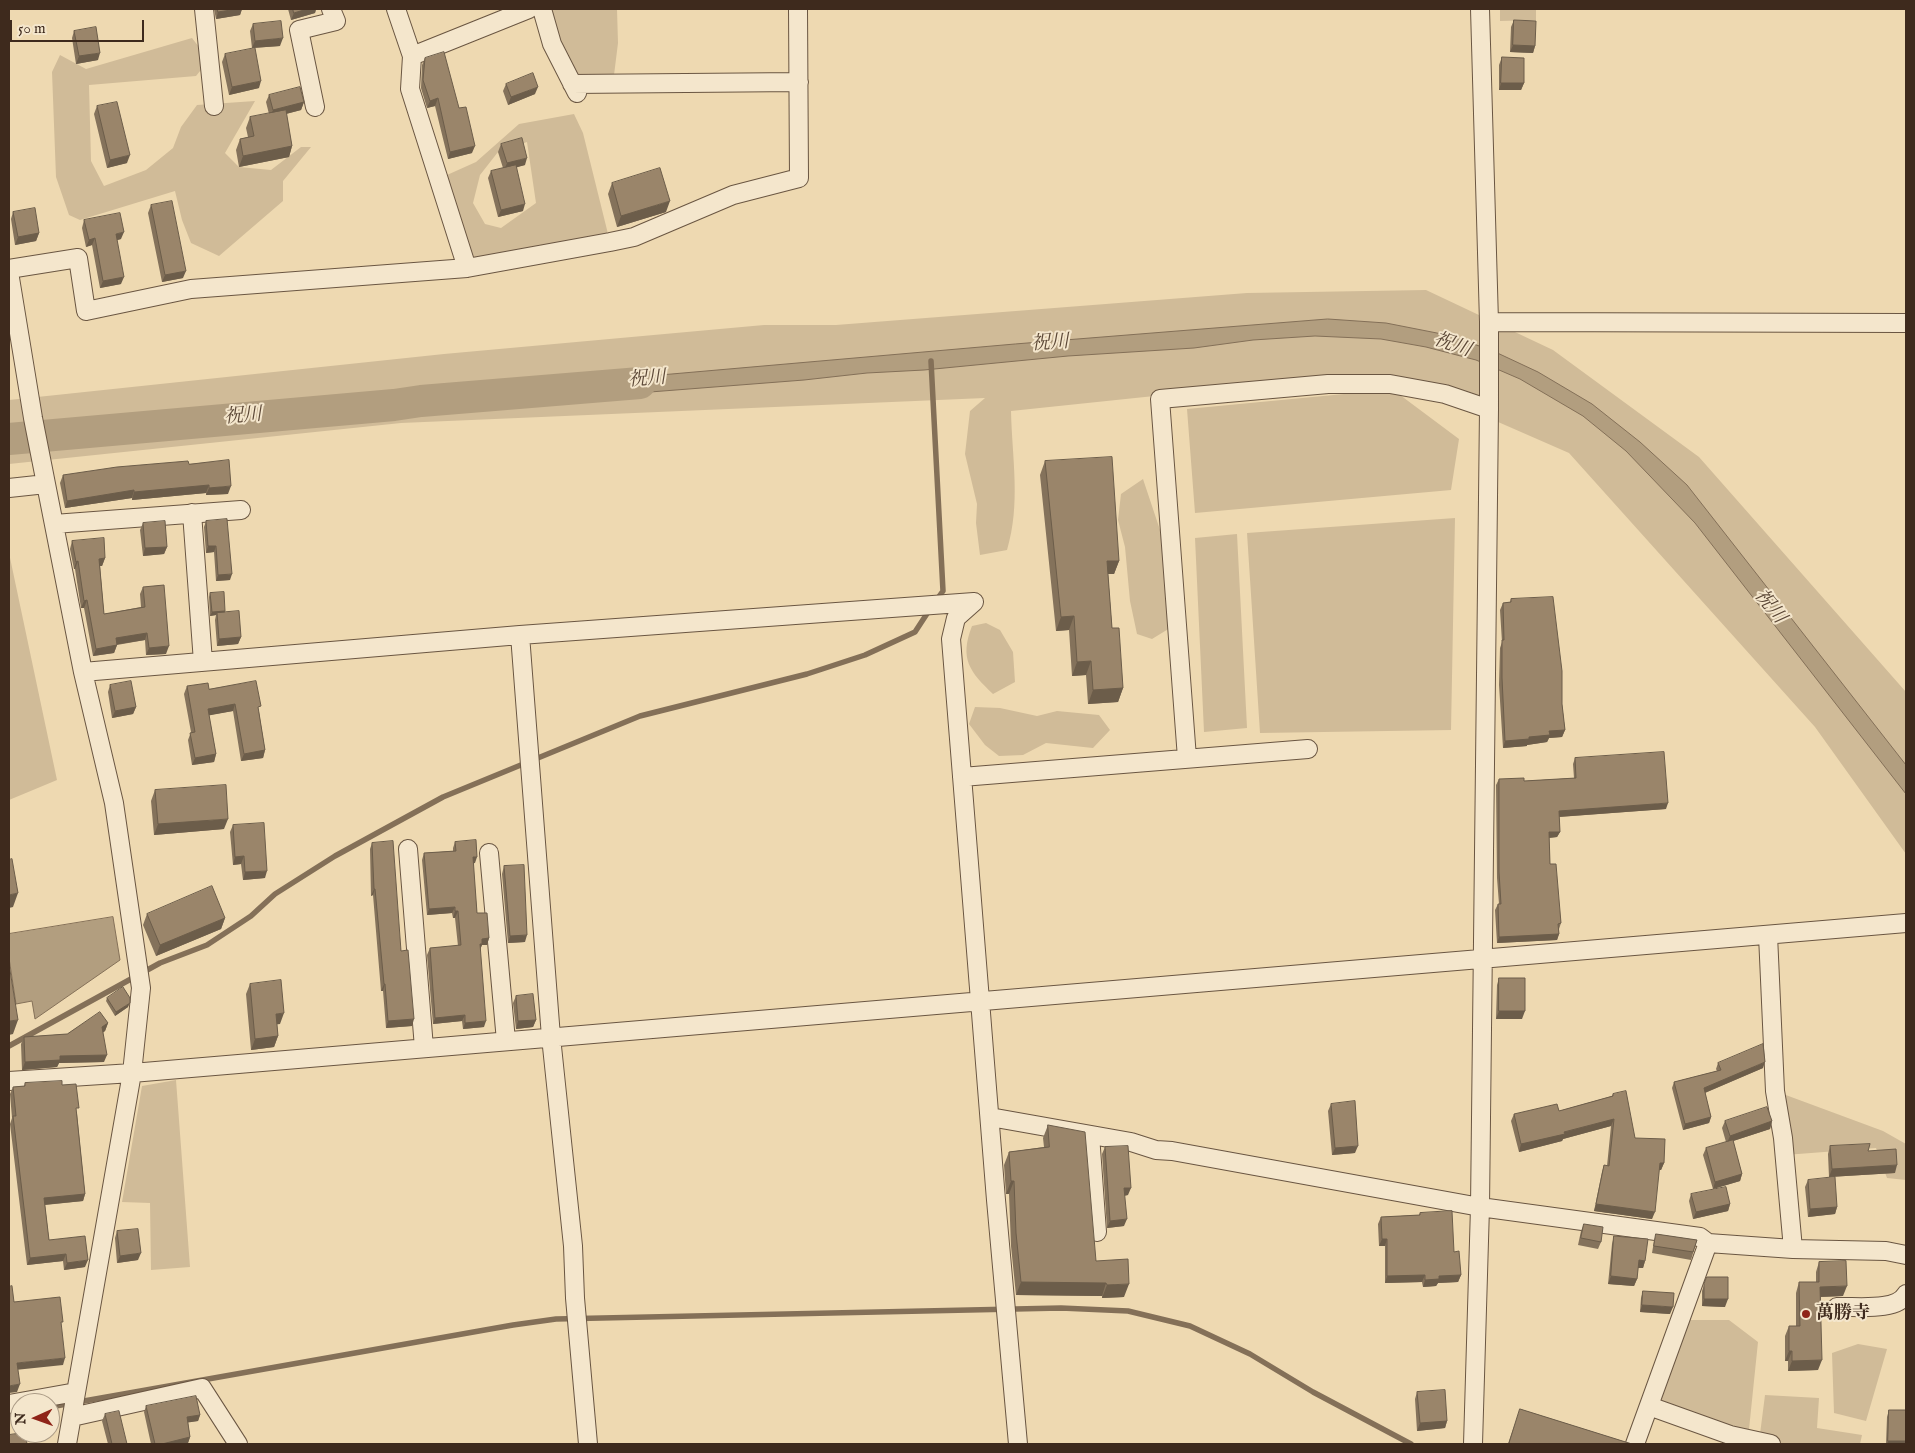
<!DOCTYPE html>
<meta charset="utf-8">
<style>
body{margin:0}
#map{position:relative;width:1915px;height:1453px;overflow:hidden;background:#eed9b1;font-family:"IM FELL English",serif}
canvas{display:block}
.frame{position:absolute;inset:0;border:10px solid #3e2a1d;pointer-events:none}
.north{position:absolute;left:10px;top:1393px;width:50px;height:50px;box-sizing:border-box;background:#f4e6cc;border:1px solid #ab9b86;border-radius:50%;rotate:268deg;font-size:14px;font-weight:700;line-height:20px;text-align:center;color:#3e2a1d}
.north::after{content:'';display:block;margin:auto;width:18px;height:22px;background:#8f2418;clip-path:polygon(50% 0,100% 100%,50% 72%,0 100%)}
.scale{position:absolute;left:10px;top:20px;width:134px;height:22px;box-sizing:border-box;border:2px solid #3e2a1d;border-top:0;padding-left:6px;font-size:15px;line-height:18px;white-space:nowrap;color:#3e2a1d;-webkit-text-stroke:4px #f4e6cc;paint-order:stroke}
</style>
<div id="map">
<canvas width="1915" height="1453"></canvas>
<div class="frame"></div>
<div class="north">N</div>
<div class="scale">50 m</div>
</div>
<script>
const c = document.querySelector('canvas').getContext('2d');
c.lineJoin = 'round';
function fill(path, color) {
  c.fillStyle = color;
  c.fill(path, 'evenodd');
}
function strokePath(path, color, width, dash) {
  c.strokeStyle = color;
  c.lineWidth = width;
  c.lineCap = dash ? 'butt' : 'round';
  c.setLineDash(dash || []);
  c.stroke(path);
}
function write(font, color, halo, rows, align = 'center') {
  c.font = font + ' "IM FELL English","Noto Serif JP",serif';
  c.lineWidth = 4;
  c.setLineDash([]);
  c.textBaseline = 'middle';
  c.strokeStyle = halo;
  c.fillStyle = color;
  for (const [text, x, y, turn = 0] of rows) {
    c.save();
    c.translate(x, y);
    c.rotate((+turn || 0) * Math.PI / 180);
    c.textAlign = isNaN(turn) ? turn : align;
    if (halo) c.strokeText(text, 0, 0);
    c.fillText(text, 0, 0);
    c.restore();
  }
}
const green = new Path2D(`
 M542,9H617L618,43L613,83L572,84Z
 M1500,9H1536V20L1500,21Z
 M192,38L209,60L196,76L89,85L91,161L104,186L146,170L173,148L181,127L197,105L255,101L225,153L239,167L271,170L301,147H311L283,181V201L219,256L191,243L182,220L175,191L80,220L69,215L56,177L52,72L60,55L86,69Z
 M574,114L583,133L610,242L467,268L447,175L476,162L519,124ZM527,142L536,203L501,228L485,224L473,203L480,175L498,152Z
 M1426,290L1553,350L1699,457L1906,692V854L1815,727L1569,453L1425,390L1392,389L1459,439L1451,490L1195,513L1187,409L1386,390L1269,384L1011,411C1012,458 1021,504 1007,550L980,555L976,523L977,504L965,454L970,411L985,398L401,423L9,464V400L444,354L764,325H836L1247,293Z
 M1143,479L1161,533L1170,628L1152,639L1137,634L1130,601L1125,547L1118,520L1121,494Z
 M1455,518L1451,730L1260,733L1247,533Z
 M1237,534L1247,728L1204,732L1195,538Z
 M9,553L57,780L9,800Z
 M986,623L1000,630L1013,652L1015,682L993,694C970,672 959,659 972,626Z
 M975,707L1000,708L1037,716L1057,711L1099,715L1110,730L1093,748L1046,743L1023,755L999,756L985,745L969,724Z
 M176,1080L190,1267L151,1270L150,1203L122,1202L142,1086Z
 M1775,1091L1883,1131L1906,1144V1180L1887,1178L1876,1148L1785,1155Z
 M1680,1320H1729L1758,1342L1748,1439L1649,1406Z
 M1858,1344L1887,1349L1866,1421L1834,1413L1832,1353Z
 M1765,1395L1819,1398L1817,1428L1862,1435L1860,1444H1771L1759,1442Z`);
const water = new Path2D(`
 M1328,319L1386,323L1447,335L1491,350L1538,372L1592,404L1640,442L1687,485L1906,765V794L1695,523L1626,451L1583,416L1520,379L1476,360L1426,347L1381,339L1315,336L1253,340L1194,348L1068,356L924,370L867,373L804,380L586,397L603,380L1015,344Z
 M113,917L120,960L35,1019L32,1001L16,1004L9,958V934Z`);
const stream = new Path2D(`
 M931,361L943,591L935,602
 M9,1046L160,963L207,945L251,916L275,894L335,856L443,797L640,716L807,674L865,655L915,632L930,609
 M50,1407L513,1325L556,1319L1061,1308L1128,1311L1190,1326L1250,1354L1313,1392L1411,1444
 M9,1415L20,1412`);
const river = new Path2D(`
 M9,439L394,405L421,401L640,383`);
const minor = new Path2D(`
 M204,9L214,106
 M396,9L412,56L410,89L467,268
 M542,9L552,44L577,93
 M412,56L529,9
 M572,84L799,82
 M315,107L299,30L336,21L331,9
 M9,269L78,258L86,311L191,289L467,268L610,242L634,237L733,195L799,178L798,9
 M9,272L33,418L83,672L114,803L141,988L132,1073L67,1444
 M1489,322L1906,323
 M9,488L46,484
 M192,513L203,662
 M54,524L241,510
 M974,602L956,618L951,639L996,1200L1018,1444
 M520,635L551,1037L573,1246L575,1298L588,1444
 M83,672L520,635L974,602
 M1187,758L1160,399L1328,384H1390L1445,394L1489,409
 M962,777L1308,749
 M408,849L424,1048
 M489,853L506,1041
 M1768,935L1775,1091L1783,1138L1793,1249L1886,1251L1906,1255
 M9,1081L132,1073L1906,923
 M990,1117L1131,1142L1156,1150L1172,1151L1480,1207L1700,1237L1708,1243L1793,1249
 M1090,1135L1097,1232
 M1837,1307C1855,1306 1897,1312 1906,1294
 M9,1404L76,1392
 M1649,1406L1730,1435L1771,1444
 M72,1417L202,1388L238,1444
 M1473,1444L1480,1207L1489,409V322L1480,9
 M1635,1444L1708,1243`);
const wall = new Path2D(`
 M214,9H242L240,15L216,19Z
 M288,9H316L315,13L291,20Z
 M1514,20L1535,46L1533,53L1510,52L1511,27Z
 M253,24L280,46L252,48L250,31Z
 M74,31L98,60L76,64L72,38Z
 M225,54L259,88L229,95L222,62Z
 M1502,57L1524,83L1521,90H1499V65Z
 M425,58L459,108L472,153L448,159L435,106L427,108L421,88L422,65Z
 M506,84L535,94L508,105L503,91Z
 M269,95L304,102L301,110L286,114L292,146L289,157L239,167L236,150L240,139L248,137L246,128L250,117L269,114L266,102Z
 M97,106L127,163L107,168L94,114Z
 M501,144L525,165L516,167L523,211L498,217L488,178L491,171L503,168L498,152Z
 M612,183L666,212L617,227L608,194Z
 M151,205L183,278L162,282L148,213Z
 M13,212L39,233L36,241L15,245L11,219Z
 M84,220L121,239L117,240L121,284L100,288L92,245L86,247L82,228Z
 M1045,461L1119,561L1114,574H1108L1112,628L1123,688L1118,702L1088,704L1086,675L1072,676L1069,630L1056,631L1040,475Z
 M189,464L228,494L206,495V493L132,500V498L65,508L60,483L63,475Z
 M206,521L230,580L216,581L214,552L206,553L204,527Z
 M143,523L167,547L164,554L143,556L140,530Z
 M72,541L105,558L102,566H100L104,614L141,607L140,594L143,587L166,654L146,655L145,640L117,645L114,653L93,656L84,608H81L75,569H74L70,549Z
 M210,593L225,612L241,637L238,644L217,646L215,620L216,615L210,616L209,597Z
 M1511,599L1562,704L1565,730L1562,737L1549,738L1547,742L1527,745V746L1503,748L1499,685L1500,648L1502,642L1500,610L1503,603L1510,602Z
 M110,685L136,707L133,714L112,718L108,692Z
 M187,686L209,689L259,712L265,750L263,758L241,761L233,711L209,715L216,754L214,762L192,765L188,740L191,732L184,694Z
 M1575,758L1666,809L1559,817L1560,832L1557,837L1549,838L1550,864L1561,923L1559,929V934L1557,940L1497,943L1495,910L1498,904H1499L1497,878L1496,785L1499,779L1524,781L1574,778L1573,764Z
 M155,790L224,829L154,835L151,801Z
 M233,825L265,878L243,880L241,864L233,865L230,832Z
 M455,842L475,863H473L477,913L489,938L487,945H482L480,949L484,1027L463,1029L462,1021L433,1024L427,955L430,948L458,946L455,918H453L452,913L427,915L422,860L424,853L453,851V848Z
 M372,843L401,951L412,1026L386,1028L383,991H381L373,895L371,896L370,849Z
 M504,866L525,942L508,943L502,874Z
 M147,914L225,918L221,929L156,956L143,925Z
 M1499,978L1522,1019H1496L1497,985Z
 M250,984L280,1024H277L278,1036L274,1047L251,1050L246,994Z
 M516,996L536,1020L533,1027L516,1029L513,1003Z
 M107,998L128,1007L115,1016L106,1001Z
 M108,1023L105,1031L103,1032L104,1062L59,1063L57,1067L22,1070L21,1044L24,1037L67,1034Z
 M1718,1063L1763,1068L1705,1093L1711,1117L1709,1123L1683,1130L1672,1088L1674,1082L1717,1071L1716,1069Z
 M25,1083L62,1085L77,1114L85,1194L83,1201L45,1205L49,1240L85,1267L64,1270L63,1261L27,1265L10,1124L12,1118L10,1094L13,1087L24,1086Z
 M1613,1094L1635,1138L1664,1163L1661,1170H1659L1652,1219L1594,1211L1602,1172L1604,1165L1607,1166L1611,1126L1563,1139L1562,1141L1519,1152L1511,1121L1514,1114L1559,1111L1612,1096Z
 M1331,1104L1355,1153L1332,1155L1328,1111Z
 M1725,1121H1772L1770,1129L1733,1141L1742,1174L1740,1181L1713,1189L1703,1155L1706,1148L1726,1142L1722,1128Z
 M1048,1125L1096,1261L1124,1297L1102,1298V1296L1016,1295L1011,1246L1009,1194H1006L1004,1165L1009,1152L1044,1147L1043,1138Z
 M1830,1146L1868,1151L1895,1173L1829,1177L1828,1154Z
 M1105,1147L1128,1195L1124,1196V1226L1107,1228L1102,1154Z
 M1808,1180L1837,1207L1835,1214L1808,1217L1805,1187Z
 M1691,1194L1730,1204L1728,1211L1693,1219L1689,1201Z
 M1420,1213L1454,1252L1461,1275L1458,1282L1438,1283L1436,1286L1423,1287L1422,1282L1385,1283V1246H1379L1378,1224L1381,1217L1419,1215Z
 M1584,1224L1601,1242L1598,1249L1578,1245L1581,1231Z
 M117,1231L138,1260L117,1263L115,1238Z
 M1656,1234L1697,1240L1691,1260L1652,1253L1654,1241Z
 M1614,1236L1645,1261L1643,1268H1638L1637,1279L1634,1286L1608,1284L1612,1244Z
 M1819,1262L1843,1296L1821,1297L1818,1370L1788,1371V1361H1785V1336L1789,1326H1796V1293L1799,1282H1816V1272Z
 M1707,1277L1725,1307L1702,1306V1291Z
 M1643,1291L1670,1314L1640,1312L1641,1298Z
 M1906,1330V1346L1905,1338Z
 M1417,1392L1447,1421L1445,1428L1417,1431L1415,1399Z
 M146,1406L200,1415L198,1421L188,1422L190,1437L188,1443L182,1444H151L144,1412Z
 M1520,1409L1632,1444H1508Z
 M1889,1410L1906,1444H1886L1887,1417Z
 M105,1414L127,1444H108L102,1421Z`);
const shadedWall = new Path2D(`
 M237,9H242L240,15L216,19L218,12Z
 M307,9H316L315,13L291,20L294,13Z
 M283,38L280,46L252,48L255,41Z
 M1513,45L1535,46L1533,53L1510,52Z
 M100,53L98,60L76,64L79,56Z
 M261,81L259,88L229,95L232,87Z
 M1501,83H1524L1521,90H1499Z
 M538,87L535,94L508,105L511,97Z
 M438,98L435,106L427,108L430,101Z
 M304,102L301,110L270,118L273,110Z
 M292,146L289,157L239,167L243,156Z
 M475,146L472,153L448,159L450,152Z
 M130,155L127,163L107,168L110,160Z
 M527,158L525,165L504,171L507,163Z
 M670,201L666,212L617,227L621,216Z
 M525,204L523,211L498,217L501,210Z
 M124,232L121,239L114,241L116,234Z
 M39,233L36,241L15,245L18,237Z
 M95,238L92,245L86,247L89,240Z
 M186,271L183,278L162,282L165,275Z
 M124,277L121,284L100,288L103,281Z
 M209,485L206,493L132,500L134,492Z
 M231,486L228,494L206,495L209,488Z
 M134,490L132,498L65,508L67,501Z
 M208,546H216L214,552L206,553Z
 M167,547L164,554L143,556L145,548Z
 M105,558L102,566H97L99,559Z
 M78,561L75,569H74L76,562Z
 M1107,561H1119L1114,574H1102Z
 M232,574L230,580L216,581L218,575Z
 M87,600L84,608H81L84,601Z
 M225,611L224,614L217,613L216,615L210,616L212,612Z
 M1074,616L1069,630L1056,631L1061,617Z
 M147,633L145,640L113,645L116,638Z
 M241,637L238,644L217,646L219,639Z
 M117,645L114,653L93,656L96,649Z
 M169,646L166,654L146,655L149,648Z
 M1091,661L1086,675L1072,676L1077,662Z
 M1123,688L1118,702L1088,704L1093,690Z
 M235,704L233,711L206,716L208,709Z
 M136,707L133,714L112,718L115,711Z
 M1565,730L1562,737L1549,738L1547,742L1527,745V746L1503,748L1505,741L1529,737L1549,731Z
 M265,750L263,758L241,761L244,754Z
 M216,754L214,762L192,765L195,758Z
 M1668,803L1666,809L1557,817L1559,811Z
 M228,819L224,829L154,835L158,824Z
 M1549,832H1560L1557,837L1547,838Z
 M244,856L241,864L233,865L235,857Z
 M473,857H477L475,863L470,864Z
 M267,871L265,878L243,880L245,872Z
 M374,889H375L373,895L371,896Z
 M18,893L13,907L9,908V895Z
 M455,907L452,913L427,915L429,909Z
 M455,911H458L455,918H453Z
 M225,918L221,929L156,956L160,945Z
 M1559,934L1557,940L1497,943L1499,937Z
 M527,935L525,942L508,943L510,936Z
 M489,938L487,945H482L480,950H478L482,939Z
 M384,984H385L383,991H381Z
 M130,1003L128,1007L115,1016L116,1012Z
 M1499,1011H1525L1522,1019H1496Z
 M284,1013L280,1024L272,1025L276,1014Z
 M465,1015L462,1021L433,1024L435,1018Z
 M414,1019L412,1026L386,1028L388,1021Z
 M18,1020L13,1034L9,1035V1021Z
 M536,1020L533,1027L516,1029L518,1021Z
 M486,1021L484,1027L463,1029L465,1023Z
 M108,1023L105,1031L100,1035L102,1027Z
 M278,1036L274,1047L251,1050L255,1039Z
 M107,1055L104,1062L59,1063L57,1067L22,1070L25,1062L60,1056Z
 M1765,1062L1763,1068L1702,1094L1704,1088Z
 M1711,1117L1709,1123L1683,1130L1685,1124Z
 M1614,1119L1611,1126L1563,1139L1562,1141L1519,1152L1521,1144Z
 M1772,1121L1770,1129L1727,1143L1730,1136Z
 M1358,1146L1355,1153L1332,1155L1335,1148Z
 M1660,1163H1664L1661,1170H1658Z
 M1897,1165L1895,1173L1829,1177L1832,1169Z
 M1742,1174L1740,1181L1713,1189L1715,1182Z
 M1011,1181H1014L1009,1194H1006Z
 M1124,1188H1131L1128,1195L1121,1196Z
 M85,1194L83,1201L42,1205L44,1198Z
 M1596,1204L1655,1212L1652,1219L1594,1211Z
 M1730,1204L1728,1211L1693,1219L1696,1212Z
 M1837,1207L1835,1214L1808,1217L1810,1209Z
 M1127,1219L1124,1226L1107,1228L1110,1221Z
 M1382,1239H1387L1385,1246H1379Z
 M141,1253L138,1260L117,1263L120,1256Z
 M66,1254L63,1261L27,1265L30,1258Z
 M88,1260L85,1267L64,1270L67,1263Z
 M1639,1260L1645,1261L1643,1268H1636Z
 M1425,1275L1422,1282L1385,1283L1387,1276Z
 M1461,1275L1458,1282L1438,1283L1436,1286L1423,1287L1425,1280L1439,1276Z
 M1611,1276L1637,1279L1634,1286L1608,1284Z
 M1021,1282L1106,1283L1102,1296L1016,1295Z
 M1129,1284L1124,1297L1102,1298L1107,1285Z
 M1847,1286L1843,1296L1817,1297L1820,1287Z
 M1704,1299H1728L1725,1307L1702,1306Z
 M1642,1305L1673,1307L1670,1314L1640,1312Z
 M1789,1351H1792L1788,1361H1785Z
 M65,1358L63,1365L15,1370L17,1363Z
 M1822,1360L1818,1370L1788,1371L1792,1361Z
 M20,1384L17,1392L9,1393V1386Z
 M200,1415L198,1421L185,1423L187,1417Z
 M1447,1421L1445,1428L1417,1431L1420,1423Z
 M190,1437L188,1443L182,1444H162Z
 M1888,1441H1906V1444H1887Z`);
const building = new Path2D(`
 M218,9H237L218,12Z
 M293,9H307L294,13Z
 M1514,20L1536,21L1535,46L1513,45Z
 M281,21L283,38L255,41L253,24Z
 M96,27L100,53L79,56L74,31Z
 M255,48L261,81L232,87L225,54Z
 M444,52L459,108L466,107L475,146L450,152L438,98L430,101L423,80L425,58Z
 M1502,57L1524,58V83H1501Z
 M533,73L538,87L511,97L506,84Z
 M300,87L304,102L273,110L269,95Z
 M117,102L130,155L110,160L97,106Z
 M286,110L292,146L243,156L240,139L254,136L250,117Z
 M522,138L527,158L507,163L501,144Z
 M516,165L525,204L501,210L491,171Z
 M660,168L670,201L621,216L612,183Z
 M172,201L186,271L165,275L151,205Z
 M35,208L39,233L18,237L13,212Z
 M120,213L124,232L116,234L124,277L103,281L95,238L89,240L84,220Z
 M1112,457L1119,561H1107L1112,628H1119L1123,688L1093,690L1091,661L1077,662L1074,616L1061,617L1045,461Z
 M229,460L231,486L209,488V485L134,492V490L67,501L63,475L117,467L188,461L189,464Z
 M227,519L232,574L218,575L216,546H208L206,521Z
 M165,521L167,547L145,548L143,523Z
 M104,538L105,558L99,559L104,614L145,607L143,587L164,585L169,646L149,648L147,633L116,638L117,645L96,649L87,600L84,601L78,561L76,562L72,541Z
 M224,592L225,611L212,612L210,593Z
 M1553,597L1562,671V704L1565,730L1549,731L1550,735L1529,737V739L1505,741L1502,678V640H1504L1503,603L1511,602V599Z
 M239,611L241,637L219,639L217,613Z
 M131,681L136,707L115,711L110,685Z
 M256,681L261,706L258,707L265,750L244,754L235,704L208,709L216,754L195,758L190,733L195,732L187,686L208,683L209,689Z
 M1664,752L1668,803L1559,811L1560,832H1549L1550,864H1556L1561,923L1558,924L1559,934L1499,937L1498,904H1501L1499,872V779L1524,778V781L1576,778L1575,758Z
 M226,785L228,819L158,824L155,790Z
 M264,823L267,871L245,872L244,856L235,857L233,825Z
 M476,840L477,857H473L477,913H487L489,938L482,939V944H480L486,1021L465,1023V1015L435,1018L430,948L461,945L458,911H455V907L429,909L424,853L456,851L455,842Z
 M393,841L401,951L408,950L414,1019L388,1021L385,984H384L375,889H374L372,843Z
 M12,859L18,893L9,895V860Z
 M524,865L527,935L510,936L504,866Z
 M212,886L225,918L160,945L147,914Z
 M9,964L18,1020L9,1021Z
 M1499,978H1525V1011H1499Z
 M281,980L284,1013L276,1014L278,1036L255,1039L250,984Z
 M123,987L130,998V1003L116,1012L107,998Z
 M533,994L536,1020L518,1021L516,996Z
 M100,1012L108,1023L102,1027L107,1055L60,1056V1060L25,1062L24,1037L67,1034Z
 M1763,1044L1765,1062L1704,1088L1711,1117L1685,1124L1674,1082L1721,1070L1718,1063Z
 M62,1081V1085L76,1084L79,1108H76L85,1194L44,1198L49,1240L85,1236L88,1260L67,1263L66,1254L30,1258L13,1116H16L13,1087L25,1086V1083Z
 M1626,1091L1635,1138L1665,1139L1664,1163H1660L1655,1212L1596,1204L1604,1165L1609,1166L1614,1119L1564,1132L1565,1134L1521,1144L1514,1114L1557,1104L1559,1111L1613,1096V1094Z
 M1355,1101L1358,1146L1335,1148L1331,1104Z
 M1767,1107L1772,1121L1730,1136L1725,1121Z
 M1048,1125L1085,1132L1096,1261L1128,1259L1129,1284L1107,1285L1106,1283L1021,1282L1016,1233L1014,1181H1011L1009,1152L1049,1147Z
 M1733,1140L1742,1174L1715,1182L1706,1148Z
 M1870,1144L1868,1151L1896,1149L1897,1165L1832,1169L1830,1146Z
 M1128,1146L1131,1188H1124L1127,1219L1110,1221L1105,1147Z
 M1835,1177L1837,1207L1810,1209L1808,1180Z
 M1726,1187L1730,1204L1696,1212L1691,1194Z
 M1452,1211L1454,1252L1459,1251L1461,1275L1439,1276V1279L1425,1280V1275L1387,1276V1239H1382L1381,1217L1420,1215V1213Z
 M1584,1224L1603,1227L1601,1242L1581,1238Z
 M138,1229L141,1253L120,1256L117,1231Z
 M1656,1234L1697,1240L1693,1252L1654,1246Z
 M1614,1236L1648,1239L1645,1261L1639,1260L1637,1279L1611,1276Z
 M1846,1261L1847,1286L1820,1287L1822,1360L1792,1361V1351H1789V1326H1800L1799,1282H1819V1262Z
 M1707,1277H1728V1299H1704V1284Z
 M12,1286L14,1302L60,1297L63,1322H61L65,1358L17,1363L20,1384L9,1386V1287Z
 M1643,1291L1674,1293L1673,1307L1642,1305Z
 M1445,1390L1447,1421L1420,1423L1417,1392Z
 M196,1396L200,1415L187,1417L190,1437L162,1444H155L146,1406Z
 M1520,1409L1632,1444H1509Z
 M1889,1410H1906V1441H1888Z
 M119,1411L127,1444H112L105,1414Z
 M21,1433H25L27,1444H9V1435Z`);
const markers = [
 [1806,1314,5,"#8f2418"]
];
const poiNames = [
 ["萬勝寺",1816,1314]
];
const waterNames = [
 ["祝川",1050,344,-4],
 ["祝川",1452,346,19],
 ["祝川",647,380,-5],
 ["祝川",243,417,-5],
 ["祝川",1769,607,51]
];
fill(green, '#d0bb98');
fill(water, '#b29e7f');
strokePath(water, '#847058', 1);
strokePath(stream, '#847058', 5.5);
strokePath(river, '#b29e7f', 32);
strokePath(minor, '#6a5642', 20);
strokePath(minor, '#f4e6cc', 18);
fill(wall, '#84725b');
fill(shadedWall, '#6c5d4a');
fill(building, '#9a856a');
strokePath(building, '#6c5d4a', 1);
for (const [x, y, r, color] of markers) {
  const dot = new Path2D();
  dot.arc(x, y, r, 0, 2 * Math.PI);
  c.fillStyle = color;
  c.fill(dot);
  strokePath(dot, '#f4e6cc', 2);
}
write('bold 18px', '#3e2a1d', '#f4e6cc', poiNames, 'left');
write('italic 19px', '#5b4736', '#f4e6cc', waterNames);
</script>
